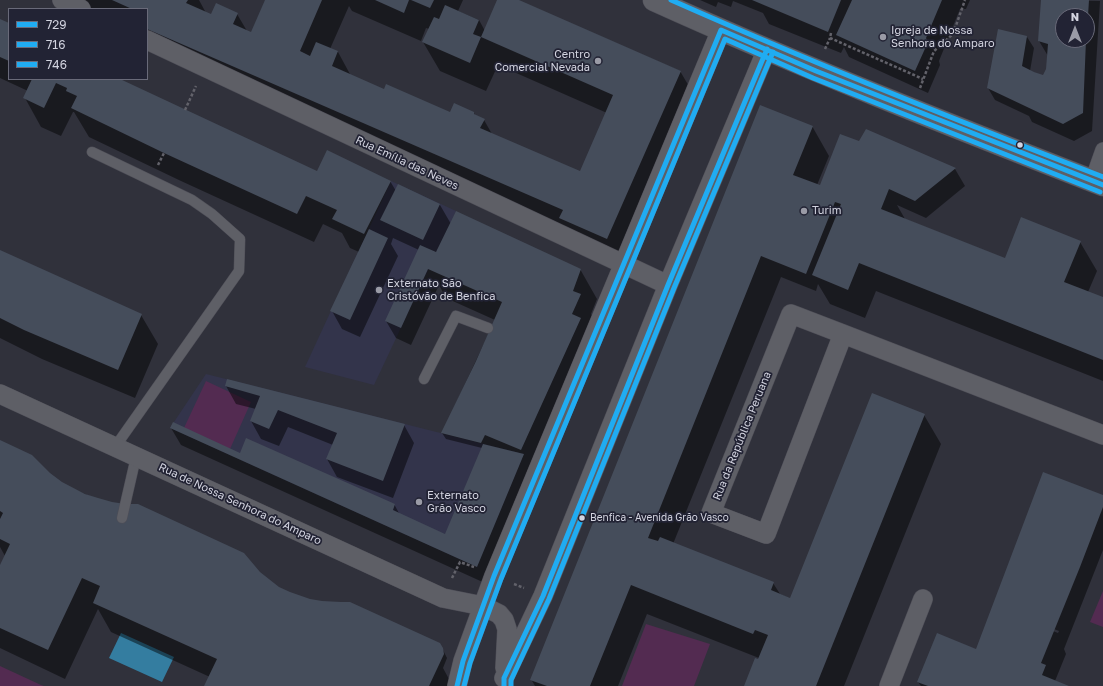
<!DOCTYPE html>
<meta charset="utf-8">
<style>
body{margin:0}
#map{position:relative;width:1103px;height:686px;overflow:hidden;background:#30313b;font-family:"Golos Text",sans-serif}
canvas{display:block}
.legend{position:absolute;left:8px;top:8px;width:140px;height:72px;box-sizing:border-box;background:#222334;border:1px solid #696a79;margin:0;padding:5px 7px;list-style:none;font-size:12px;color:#d3d4e0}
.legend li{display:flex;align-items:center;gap:8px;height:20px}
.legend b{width:20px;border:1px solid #696a79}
.north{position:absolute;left:1055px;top:8px;width:40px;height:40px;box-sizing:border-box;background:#222334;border:1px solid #696a79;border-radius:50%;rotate:0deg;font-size:11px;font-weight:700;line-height:16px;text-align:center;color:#d3d4e0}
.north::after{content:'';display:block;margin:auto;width:14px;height:18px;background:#9a9ba6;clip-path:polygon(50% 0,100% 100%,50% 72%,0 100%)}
</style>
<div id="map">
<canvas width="1103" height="686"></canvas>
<ul class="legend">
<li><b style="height:5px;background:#20acf2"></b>729</li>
<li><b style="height:5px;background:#20acf2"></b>716</li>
<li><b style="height:5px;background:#20acf2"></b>746</li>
</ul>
<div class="north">N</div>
</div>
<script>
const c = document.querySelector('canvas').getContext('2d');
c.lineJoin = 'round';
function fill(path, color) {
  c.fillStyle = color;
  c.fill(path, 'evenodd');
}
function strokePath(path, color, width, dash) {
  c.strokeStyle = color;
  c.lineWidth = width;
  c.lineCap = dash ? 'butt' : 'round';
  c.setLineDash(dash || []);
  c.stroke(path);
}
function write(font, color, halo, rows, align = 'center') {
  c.font = font + ' "Golos Text",sans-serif';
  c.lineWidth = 3.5;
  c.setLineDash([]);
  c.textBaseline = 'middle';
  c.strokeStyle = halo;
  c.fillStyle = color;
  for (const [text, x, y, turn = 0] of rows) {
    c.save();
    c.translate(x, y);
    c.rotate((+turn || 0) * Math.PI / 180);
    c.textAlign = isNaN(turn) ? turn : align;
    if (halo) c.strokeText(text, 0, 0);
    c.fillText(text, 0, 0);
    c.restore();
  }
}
const built = new Path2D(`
 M391,181L456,211L374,385L305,367Z
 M206,374L524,454L477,567L170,428Z`);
const green = new Path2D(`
 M206,381L251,402L230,449L184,428Z
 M1103,591V627L1090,622Z
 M646,624L710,644L694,686H622Z
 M0,666L41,685L44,686H0Z`);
const water = new Path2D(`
 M121,633L174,657L162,682L109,658Z`);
const shadow = new Path2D(`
 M63,0H199L206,13L211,15L237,14L247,31L252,33L266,0H463L458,11L479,20L485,31L498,0H517L680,71L697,100L624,268L147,49V9H84ZM349,6L352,11L421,41L426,28L429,29L423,42L440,71L486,91L498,65L607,113L580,173L492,134L484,120L475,116L474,113H450L385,90L351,76L338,52L330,49Z
 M700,0H970L966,9H960L939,61L940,65L928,93L849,57L844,47L841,53L769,24L763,13L733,1L731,7L718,2L716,7Z
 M1042,0L1100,1L1092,131L1074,141L1032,122L1029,116L995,100L988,88L1027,37L1034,48L1030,71L1044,76L1047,69L1048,56L1039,41ZM1063,16H1087V40H1063Z
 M0,20L9,25V79H118L318,173L390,181L396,191L398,185L440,205L451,224L580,269L597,299L591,314L597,324L487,584L181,445L171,428L240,454L394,504L400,515L446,535L482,448L446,439L442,433L495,320L446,298L439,285L411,345L396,338L386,321L419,250L393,238L391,244L398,256L360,337L342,329L332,311L359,252L350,248L342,233L323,224L314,242L181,181L89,137L74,112H73L61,136L41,127L25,98L28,91L0,78Z
 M812,126L829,156L817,185L820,187L859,143L866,131L955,169L965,186L926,218L897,205L905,219L1006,259L1080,242L1097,271L1088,292L1103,298V381L876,291L865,318L830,304L818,284L816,291L781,277L673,544L773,583L780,594L791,599L924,415L941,444L844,686H745L759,658L647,614L618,686H535L531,679Z
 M0,251L141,315L158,344L135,398L42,359L0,338Z
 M226,386L404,425L414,443L393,498L337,477L327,459L333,445L288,427L279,446L261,439L251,421L256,409L236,404Z
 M0,441L62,483L85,494L260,573L279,588L290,593L441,646L447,658L443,668L450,681L448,686H206L210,677L111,632L98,609L65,679L0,648V567L5,556L0,547Z
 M1044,474L1103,496V550L1064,649L1066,654L1055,681L1066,686H921L918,682L937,635L977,650L994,608L995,609L994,606ZM1007,611L1059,631L1058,633L1007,613Z`);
const building = new Path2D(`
 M112,0H188L186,3L211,14L216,3L238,13L233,24L251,32L265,0H322L300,51L310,56L316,42L338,51L332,66L384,89L386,84L450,112L454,103L474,112V114L485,119L480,128L580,171L613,95L481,37L497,0H519L681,71L607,239L559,218L563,210L147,29V9H132Z
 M375,0H409L404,13Z
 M411,0H434L430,8Z
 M752,0H841L828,32Z
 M852,0H942L926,38L928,42L915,71L836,35Z
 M1041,0H1089L1088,16H1063V40H1086L1083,113L1063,124L987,88L998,29L1027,36L1022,66L1034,72L1043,75L1046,69L1048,44L1038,41Z
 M445,5L479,20L473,34L481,37L470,63L422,42L434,17L439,19Z
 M0,19L9,23V61L0,57Z
 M32,79H120L317,171L327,150L391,181L364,234L332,219L337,210L306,196L297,214L164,153L71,108L77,96L66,91L67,88L56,83L44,108L23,98Z
 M760,105L813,126L793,175L820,185L840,134L859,141L866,129L956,168L915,201L889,189L881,209L1005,258L1021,217L1081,241L1064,282L1103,297V360L859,263L848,290L812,275L841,204L835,202L806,274L761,256L648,538L658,541L660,537L774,582L771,590L790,598L872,393L925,414L816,686H744L755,658L758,659L768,635L755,630L753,634L631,585L590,686H547L530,680Z
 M398,184L440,204L423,240L380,220Z
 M456,211L581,269L573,291L581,294L572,314L581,318L521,450L485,435L481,443L441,433L476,361L502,302L428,269L401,328L385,321L420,245L436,252Z
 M369,229L388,238L350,320L330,311Z
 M0,250L142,314L118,370L24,330L0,318Z
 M227,379L405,424L383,481L326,459L337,433L278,410L269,429L250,421L260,396L225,386Z
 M173,422L240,453L246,438L395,504L393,510L445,534L483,444L524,454L477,567L170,428Z
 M0,440L32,455L50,473L62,482L85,494L98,498L112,502L125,504H138L244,553L260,572L279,587L290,592L310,599L322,601L341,602H350L440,643L443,648L444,654L429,686H204L217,659L93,603L100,586L82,578L48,650L0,628V565L10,544L0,539V519L3,513L0,511Z
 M1043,472L1103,495V507L1080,567L1041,663L1046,665L1042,675L1069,686H928L917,682L937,633L976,649Z`);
const path = new Path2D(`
 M831,33L830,38L923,79
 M825,49L830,38
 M920,88L934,51L953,34L965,0
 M185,110L196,86
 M158,165L164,153
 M452,578L460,562L474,567
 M514,584L524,588`);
const service = new Path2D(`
 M92,152L192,200L212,214L240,239L239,271L115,447
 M424,379L456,316L488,328
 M122,518L136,457`);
const pedestrian = new Path2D(`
 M1092,181L1103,150`);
const minor = new Path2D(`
 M62,0L81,9
 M147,40L668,285
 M791,314L843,334L766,534L711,513Z
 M843,334L1103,435
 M0,394L443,598L483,606L499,614L504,620L507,629L505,668
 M504,678L543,596L668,285L767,49
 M457,686L463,661L494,576L721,30
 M889,686L923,599`);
const tertiary = new Path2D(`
 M654,0C802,67 952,126 1103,185`);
const bus1 = new Path2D(`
 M457,686L463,661L494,576L721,30L816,71L1103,185
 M504,686V678L543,596L668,285L767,49`);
const bus2 = new Path2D(`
 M464,686L470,663L501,579L725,39L813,78L1100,192
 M511,686V680L549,599L674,288L773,52`);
const bus3 = new Path2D(`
 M671,0C813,63 958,121 1103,177`);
const markers = [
 [883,37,4,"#9a9ba6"],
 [598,61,4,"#9a9ba6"],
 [1020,145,3.5,"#d3d4e0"],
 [804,211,4,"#9a9ba6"],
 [379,290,4,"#9a9ba6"],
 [419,502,4,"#9a9ba6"],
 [582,518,3.5,"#d3d4e0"]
];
const busNames = [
 ["Benfica - Avenida Grão Vasco",590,518]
];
const poiNames = [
 ["Igreja de Nossa",891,31],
 ["Senhora do Amparo",891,44],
 ["Centro",590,55,"right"],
 ["Comercial Nevada",590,68,"right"],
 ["Turim",812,211],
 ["Externato São",387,284],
 ["Cristóvão de Benfica",387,297],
 ["Externato",427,496],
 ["Grão Vasco",427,509]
];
const streetNames = [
 ["Rua Emília das Neves",407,163,25],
 ["Rua da República Peruana",742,436,-68],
 ["Rua de Nossa Senhora do Amparo",240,504,25]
];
fill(built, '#33344b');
fill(green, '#532b51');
fill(water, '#347da0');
fill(shadow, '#0007');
fill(building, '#454d5b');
strokePath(service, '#4e4e57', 11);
strokePath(pedestrian, '#4e4e57', 16);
strokePath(minor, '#4e4e57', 20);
strokePath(tertiary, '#4e4e57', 23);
strokePath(path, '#62626a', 2.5, [3, 2]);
strokePath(service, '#5e5f66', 10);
strokePath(pedestrian, '#5e5f66', 15);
strokePath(minor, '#5e5f66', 19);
strokePath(tertiary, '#5e5f66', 22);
strokePath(bus1, '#20acf2', 5);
strokePath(bus2, '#20acf2', 5);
strokePath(bus3, '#20acf2', 5);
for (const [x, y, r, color] of markers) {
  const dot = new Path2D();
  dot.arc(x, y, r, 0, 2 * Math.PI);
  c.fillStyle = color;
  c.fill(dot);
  strokePath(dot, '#222334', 1.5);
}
write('10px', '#d3d4e0', '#222334', busNames, 'left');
write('11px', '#d3d4e0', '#222334', poiNames, 'left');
write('11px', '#d3d4e0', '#222334', streetNames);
</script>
